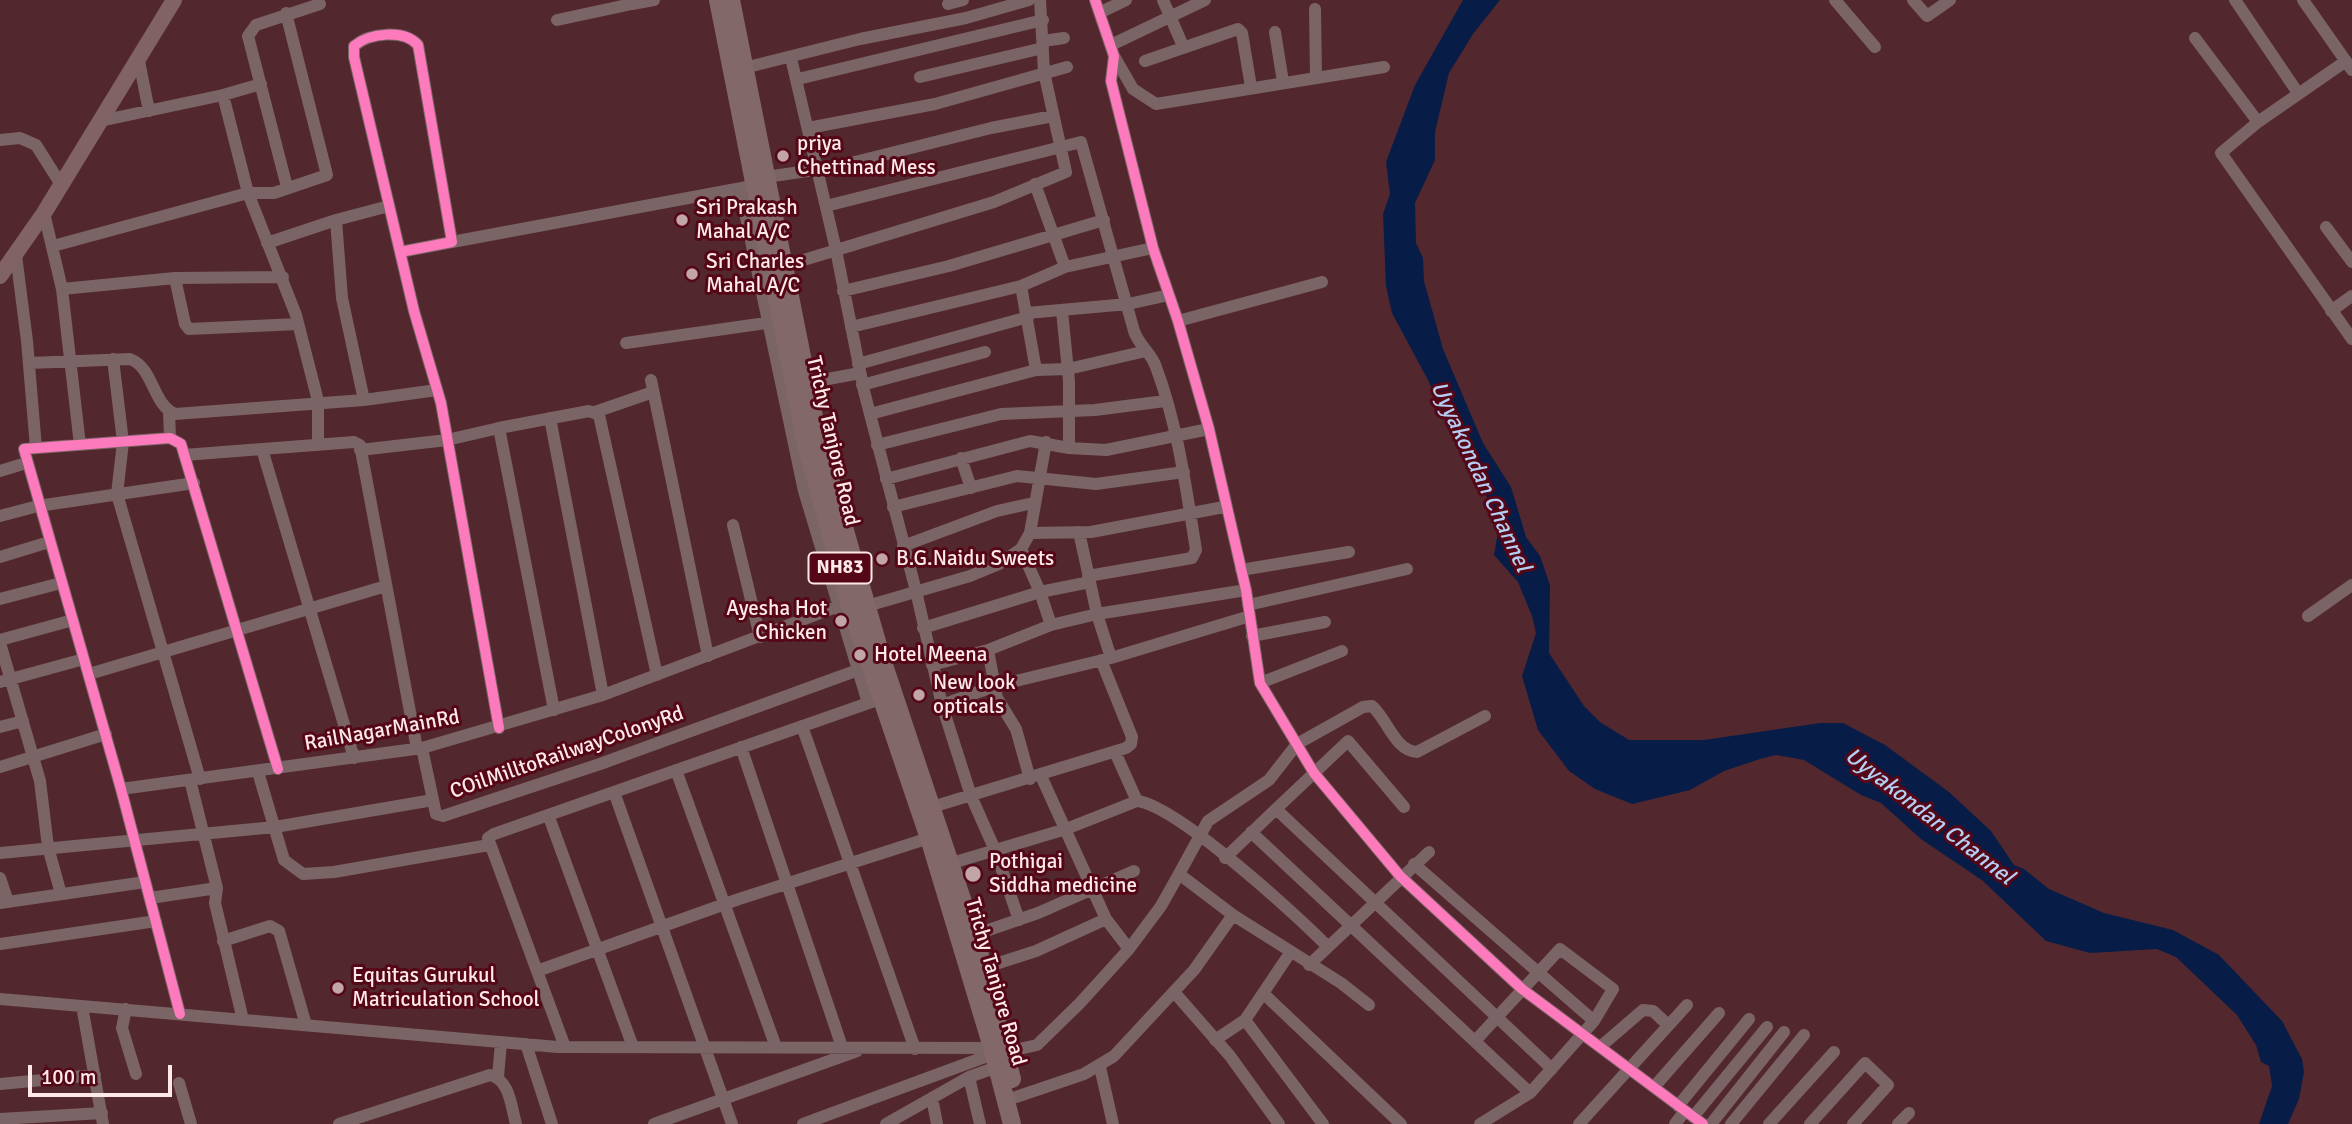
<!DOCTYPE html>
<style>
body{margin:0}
#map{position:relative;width:2352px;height:1124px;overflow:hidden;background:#52282e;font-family:Signika,sans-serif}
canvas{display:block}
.scale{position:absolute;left:28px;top:1065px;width:144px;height:32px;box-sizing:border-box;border:4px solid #fde9e9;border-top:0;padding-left:9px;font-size:21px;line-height:24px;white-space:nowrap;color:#fde9e9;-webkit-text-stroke:5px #560717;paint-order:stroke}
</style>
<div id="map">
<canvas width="2352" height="1124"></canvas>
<div class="scale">100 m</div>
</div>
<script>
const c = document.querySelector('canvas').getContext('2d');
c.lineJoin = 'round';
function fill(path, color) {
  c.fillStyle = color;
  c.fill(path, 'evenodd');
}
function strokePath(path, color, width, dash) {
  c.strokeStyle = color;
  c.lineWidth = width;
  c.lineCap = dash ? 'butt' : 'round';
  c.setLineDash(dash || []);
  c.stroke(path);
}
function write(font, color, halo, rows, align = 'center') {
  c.font = font + ' Signika,sans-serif';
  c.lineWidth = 6;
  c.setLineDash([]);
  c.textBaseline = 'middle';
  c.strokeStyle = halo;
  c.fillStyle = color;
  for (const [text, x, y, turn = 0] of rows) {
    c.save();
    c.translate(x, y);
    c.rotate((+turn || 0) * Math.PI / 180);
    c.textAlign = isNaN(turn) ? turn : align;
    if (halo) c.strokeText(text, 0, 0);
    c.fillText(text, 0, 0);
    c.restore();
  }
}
const water = new Path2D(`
 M1463,0H1500L1473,34L1449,73L1435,132V160L1415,203L1416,243L1423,258L1424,281L1443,349L1483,443L1511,487L1526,537L1540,556L1550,585L1549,653L1584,706L1600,722L1629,740H1704L1820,723H1843L1885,745L1949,792L1991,831L2014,865L2024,869L2049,889L2104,913L2173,930L2219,955L2282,1021L2302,1059L2304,1072L2299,1099L2288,1124H2259L2272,1086L2269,1066L2261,1062L2256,1045L2237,1015L2176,957L2157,949L2090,953L2046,941L1983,881L1921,839L1881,803L1861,795L1804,760L1776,755L1760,759L1724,771L1690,790L1632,804L1595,789L1569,771L1538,730L1522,676L1536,633L1532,616L1518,582L1494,555L1498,532L1494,510L1449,429L1429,382L1392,313L1386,286L1383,214L1390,194L1386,162L1415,85Z`);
const minor = new Path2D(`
 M631,0L632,4L654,0
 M1095,0L1114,56L1111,81L1153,248L1178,321L1209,429L1246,590L1260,683L1314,773L1400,876L1522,989L1703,1124
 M1163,0L1183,46
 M1835,0L1875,47
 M1913,0L1927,16L1950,0
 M2235,0L2298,93
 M2303,0L2352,70
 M948,4L963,0
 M1315,9L1316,77
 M1101,12L1126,0
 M557,20L632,4
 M1275,32L1283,82
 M2195,38L2258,122
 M1043,41L1064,38
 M1111,45L1205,0
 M138,56L149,111
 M1114,56L1133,89L1156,104L1384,67
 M791,58L836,250L864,391L916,591L942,705L971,796L995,850L1019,920
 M1145,61L1238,29L1242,33L1251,87
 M2346,61L2258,122L2221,153L2352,339
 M744,68L860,39L966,18L1029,0
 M920,77L1043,48
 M798,79L1043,20
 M223,95L261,84
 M100,121L223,95L248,193H274L327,175L286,13
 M808,128L935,104L1067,67
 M0,140L20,138L36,145L60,183
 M766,177L835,167L991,128L1053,116
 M1035,184L1065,267L1153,248
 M287,187L248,36L256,25L320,4
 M740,189L804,491L868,703
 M826,206L1081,142L1134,331C1139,346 1151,352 1156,367C1178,426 1186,488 1196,550L1192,558L1088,576
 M44,213L62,289L80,445
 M2326,227L2352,262
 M452,242L747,187
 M267,243L336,220
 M53,246L248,193L296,315L318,401V445
 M400,252L452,242L418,45C404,29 369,33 354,46V57L414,311L441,403L499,728
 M16,255L27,341L36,448
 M784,266L994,202L1066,172L1044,72L1040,0
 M175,278L185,324L189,329L298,324
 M1021,286L1065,267
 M62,289L175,278L283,277
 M843,291L949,266L1104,220
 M2331,311L2352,296
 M1027,313L1128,304L1169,295
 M1178,321L1322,282
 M851,327L1021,286L1036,370
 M626,343L766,323
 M113,359L123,442L117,494L200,779
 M29,363L130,359C154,368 152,404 175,414L364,400L437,390
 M858,364L1028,317
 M651,380L708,656
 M807,383L860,373
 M862,385L985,352
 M364,400L342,298L336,220L389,206
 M169,411L170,438
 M595,412L653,392
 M870,414L1036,370L1068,369L1146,351
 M550,418L603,695
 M499,428L589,411L599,415L657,675
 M877,445L1001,414L1095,410L1165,401
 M1069,448L1106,450L1209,429
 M262,449L354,758
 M360,450L447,440L499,428L554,710
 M184,455L354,442L360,445L417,749
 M961,458L971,488
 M0,471L26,463
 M886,479L1030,441L1069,448V381L1062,311
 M893,507L1017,476L1096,484L1184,472
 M0,516L38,506L194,483
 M733,525L760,637
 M1079,532L1097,614L1111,658
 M1030,533L1091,532L1224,507
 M903,546L997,511L1033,503
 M0,557L49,542
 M1241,570L1349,552
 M0,599L61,583
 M1248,605L1407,569
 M867,606L970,576L999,564L1021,549L1030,533L1046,442
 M2308,616L2352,585
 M1051,625L1040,592L1090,582
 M923,628L1040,592L1021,549
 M1252,636L1325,622
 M0,640L73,620
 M0,643L40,781L48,847L61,894
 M932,665L988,650
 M89,674L386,586
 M0,682L84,659
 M1260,683L1342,651
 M942,705L995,686L1111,658L1250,616
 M802,726L915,1049
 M0,727L23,721
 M741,747L842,1047
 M422,748L433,800
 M0,767L106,734
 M676,770L776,1047
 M258,772L284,860L303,874L334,872L489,845
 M1041,776L1106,919L1129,949
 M1030,779L1016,729L997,698L988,650L1051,625L1097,614L1246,590
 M190,780L217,888
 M121,789L422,748L603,695L839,606
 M614,792L732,1124
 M1137,801C1176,805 1297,915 1328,947
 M932,807L1126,748L1131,744L1132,737L1101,660
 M1276,809L1348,741L1404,807
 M549,817L633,1047
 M1251,832L1530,1093
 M0,853L275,827L433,800L436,814L443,816L600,764L858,670
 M1225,858L1276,809L1552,1069
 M952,863L1066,829L1137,801L1115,752
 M1414,864L1594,1021
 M1179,874L1208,821L1269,780L1297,744L1363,707L1372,706C1388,720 1394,750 1417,752L1485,716
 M0,878L8,902
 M150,898L217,888L215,903L243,1020
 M0,903L145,882
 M974,935L1038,913L1134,871
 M223,941L270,926L279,931L306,1025
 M0,944L156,921
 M1309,965L1429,852
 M983,968L1036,951L1106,919
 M537,971L739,899L929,838
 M1174,992L1230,1056L1279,1124
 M1264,994L1401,1124
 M0,999L558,1047L997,1048
 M82,1006L103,1124
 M126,1009L122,1028L136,1074
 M180,1014L121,789L24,449L170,438L181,444L278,769
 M1245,1020L1323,1124
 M1215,1040L1245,1020L1290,953
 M1475,1041L1560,949L1613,989L1594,1021L1530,1093L1480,1124
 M526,1044L552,1124
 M565,1047L488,838L494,834L880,699
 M1600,1047L1643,1010L1653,1011L1668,1025
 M1006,1052L1037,1045L1080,1003L1129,949L1161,906L1179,874L1233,915L1341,983L1369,1005
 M1100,1067L1113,1124
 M498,1077L501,1042
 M969,1077L980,1124
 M179,1083L191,1124
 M0,1084L95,1075
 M1654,1087L1719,1013
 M1016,1097L1084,1074L1114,1056L1194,970L1233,915
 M932,1098L937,1124
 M1678,1106L1749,1019
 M1693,1117L1767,1027
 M0,1119L102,1113
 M339,1124L490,1075C510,1080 511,1106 516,1124
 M654,1124L857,1051
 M803,1124L993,1054
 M886,1124L969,1077L997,1067
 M1579,1124L1687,1005
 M1675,1124L1685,1111
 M1711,1124L1784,1032
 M1731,1124L1804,1035
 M1769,1124L1834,1052
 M1810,1124L1865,1063L1888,1085L1853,1124
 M1898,1124L1909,1113`);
const major = new Path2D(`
 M0,276L44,213L174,0`);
const highway = new Path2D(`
 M718,0L805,440L849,602L929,838L991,1044L1012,1124
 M731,0L818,437L882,659L977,944L1012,1079`);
const cycleway = new Path2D(`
 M1095,0L1114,56L1111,81L1153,248L1178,321L1209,429L1246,590L1260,683L1314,773L1400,876L1522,989L1703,1124
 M400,252L452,242L418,45C404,29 369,33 354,46V57L414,311L441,403L499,728
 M180,1014L121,789L24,449L170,438L181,444L278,769`);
const markers = [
 [783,156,7,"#c1a5a8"],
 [682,220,7,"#c1a5a8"],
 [692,274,7,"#c1a5a8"],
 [882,559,7,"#c1a5a8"],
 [841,621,7,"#c1a5a8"],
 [860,655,7,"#c1a5a8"],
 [919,695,7,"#c1a5a8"],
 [973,874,9,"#c1a5a8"],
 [338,988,7,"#c1a5a8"]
];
const shields = [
 [840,568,63]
];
const shieldNames = [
 ["NH83",840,568]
];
const poiNames = [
 ["priya",797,144],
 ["Chettinad Mess",797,168],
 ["Sri Prakash",696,208],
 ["Mahal A/C",696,232],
 ["Sri Charles",706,262],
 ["Mahal A/C",706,286],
 ["B.G.Naidu Sweets",896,559],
 ["Ayesha Hot",827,609,"right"],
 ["Chicken",827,633,"right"],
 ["Hotel Meena",874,655],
 ["New look",933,683],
 ["opticals",933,707],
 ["Pothigai",989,862],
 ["Siddha medicine",989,886],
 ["Equitas Gurukul",352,976],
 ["Matriculation School",352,1000]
];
const streetNames = [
 ["Trichy Tanjore Road",832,441,77],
 ["RailNagarMainRd",382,731,-10],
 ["COilMilltoRailwayColonyRd",567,753,-19],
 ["Trichy Tanjore Road",995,982,74]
];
const waterNames = [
 ["Uyyakondan Channel",1480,477,65],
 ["Uyyakondan Channel",1929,817,38]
];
fill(water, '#071d48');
strokePath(minor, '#7b6466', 12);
strokePath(major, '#816265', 16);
strokePath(highway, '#83686a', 18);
strokePath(cycleway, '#fd7abc', 10);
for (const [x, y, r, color] of markers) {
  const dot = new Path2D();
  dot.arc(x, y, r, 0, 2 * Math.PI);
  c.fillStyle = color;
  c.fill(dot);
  strokePath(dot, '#560717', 2.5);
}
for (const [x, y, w] of shields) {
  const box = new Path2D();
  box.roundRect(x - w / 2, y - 15.5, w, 31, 5);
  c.fillStyle = '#560717';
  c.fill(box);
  strokePath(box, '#fde9e9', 2);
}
write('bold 19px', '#fde9e9', null, shieldNames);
write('21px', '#fde9e9', '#560717', poiNames, 'left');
write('21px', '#fde9e9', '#560717', streetNames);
write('italic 23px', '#b4cef4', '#560717', waterNames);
</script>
